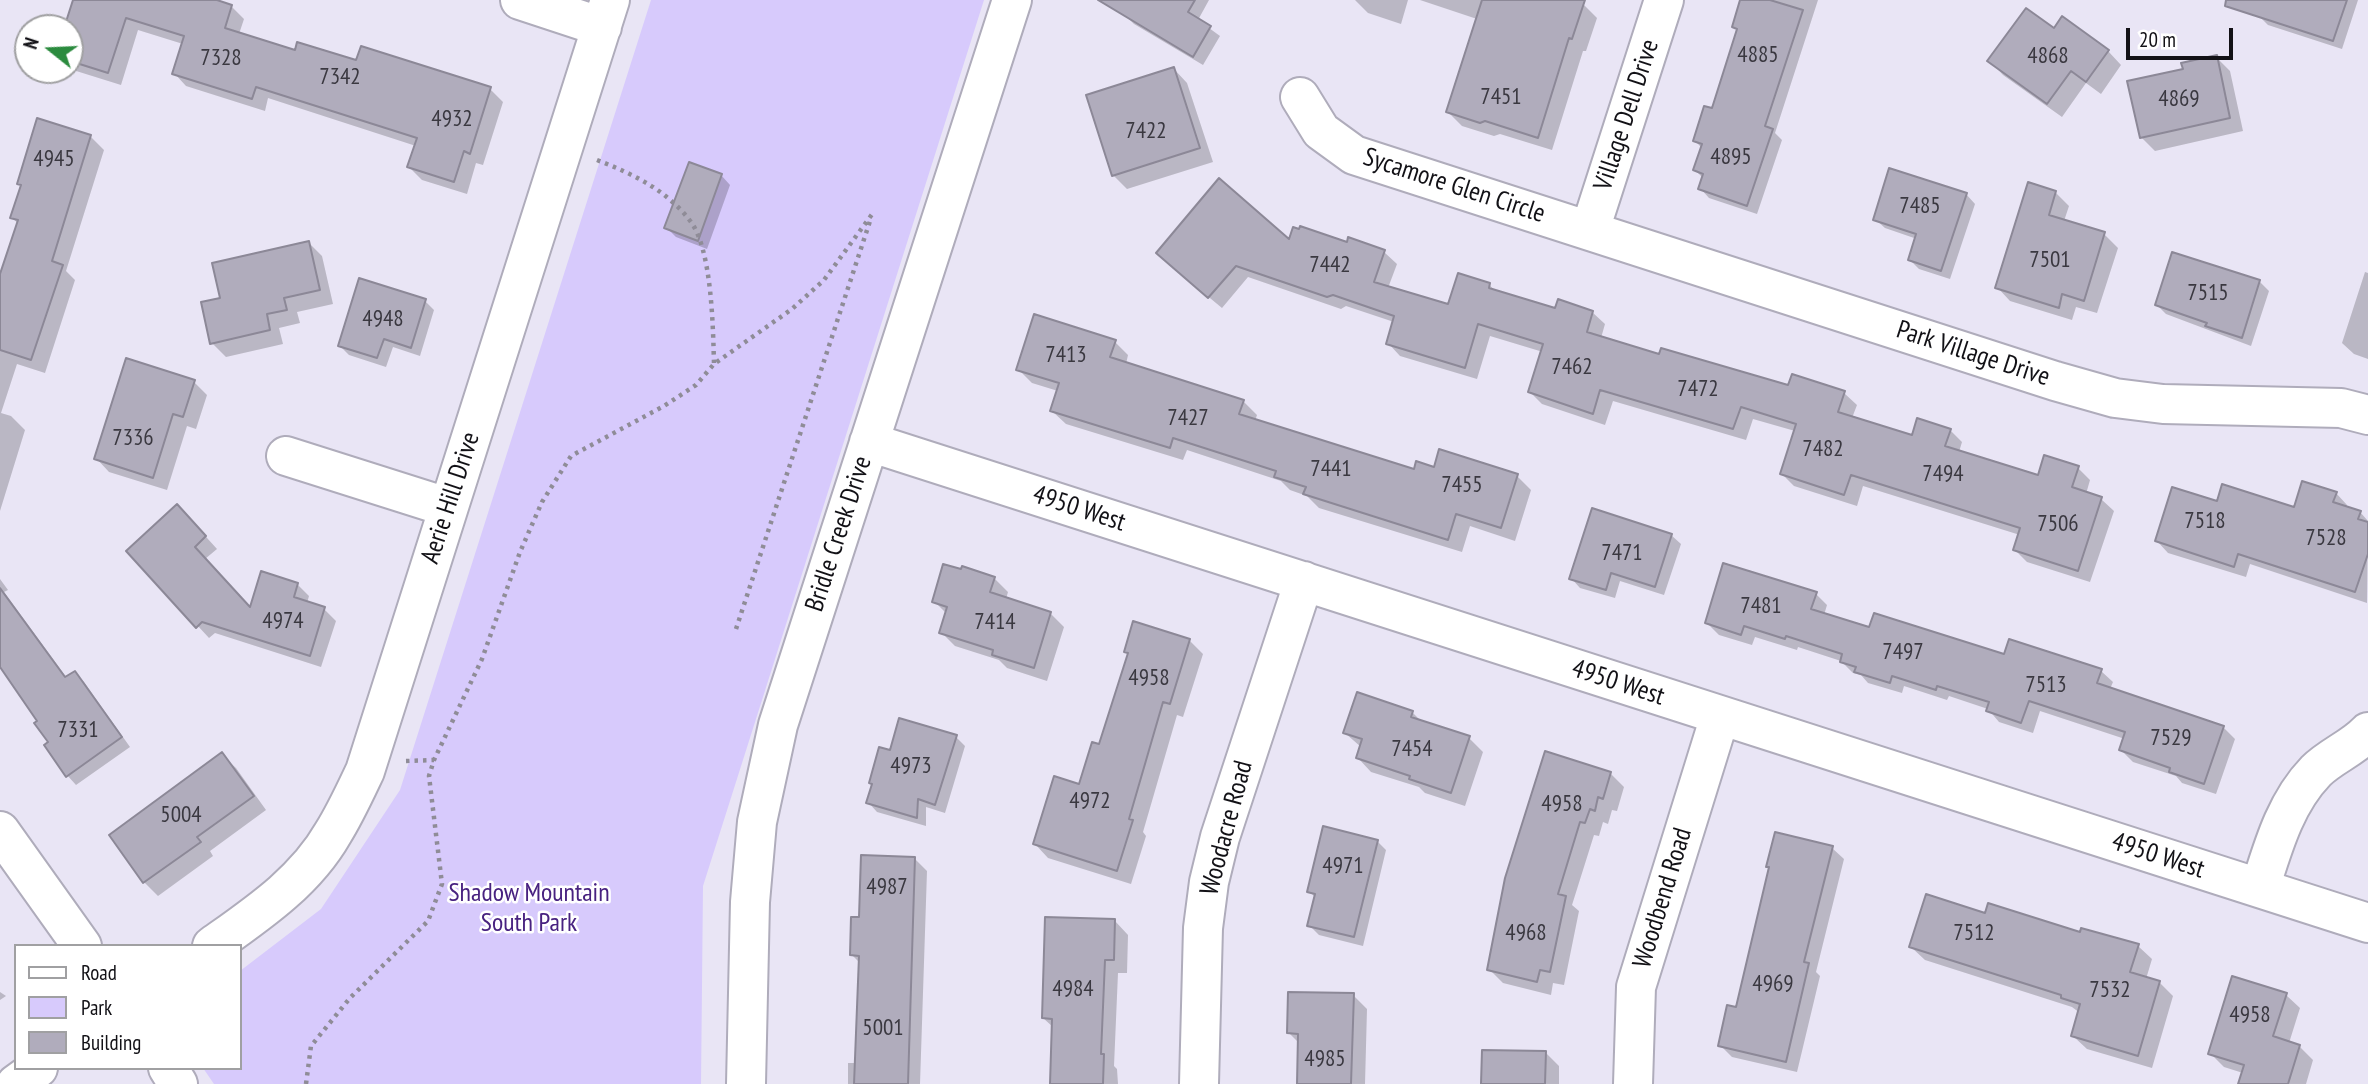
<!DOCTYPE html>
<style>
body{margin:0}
#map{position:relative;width:2368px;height:1084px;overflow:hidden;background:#e9e5f5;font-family:"PT Sans Narrow",sans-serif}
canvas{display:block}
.legend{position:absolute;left:14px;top:944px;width:228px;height:126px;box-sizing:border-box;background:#fff;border:2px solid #a0a0a2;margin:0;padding:9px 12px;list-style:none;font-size:21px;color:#121116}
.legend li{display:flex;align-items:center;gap:14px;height:35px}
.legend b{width:35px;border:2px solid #a0a0a2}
.north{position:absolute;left:14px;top:14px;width:70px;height:70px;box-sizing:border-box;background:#fff;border:2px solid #a0a0a2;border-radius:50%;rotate:288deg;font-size:19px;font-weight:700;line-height:28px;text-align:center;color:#121116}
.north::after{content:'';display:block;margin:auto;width:24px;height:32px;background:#2b8b3e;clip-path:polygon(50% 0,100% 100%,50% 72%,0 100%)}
.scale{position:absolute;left:2126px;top:28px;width:107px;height:32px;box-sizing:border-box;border:4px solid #121116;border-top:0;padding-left:9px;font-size:21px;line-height:24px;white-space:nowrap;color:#121116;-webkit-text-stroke:5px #fff;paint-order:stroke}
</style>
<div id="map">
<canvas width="2368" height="1084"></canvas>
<ul class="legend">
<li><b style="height:9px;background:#fff"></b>Road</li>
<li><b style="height:19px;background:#d7cafc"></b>Park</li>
<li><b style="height:19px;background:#b0acbc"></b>Building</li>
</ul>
<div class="north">N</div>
<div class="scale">20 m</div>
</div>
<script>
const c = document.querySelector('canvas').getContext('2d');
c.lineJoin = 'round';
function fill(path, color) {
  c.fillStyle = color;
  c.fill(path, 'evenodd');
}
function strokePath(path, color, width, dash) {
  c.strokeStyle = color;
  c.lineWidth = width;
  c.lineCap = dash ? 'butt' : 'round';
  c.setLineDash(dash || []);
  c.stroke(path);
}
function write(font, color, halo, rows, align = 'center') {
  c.font = font + ' "PT Sans Narrow",sans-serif';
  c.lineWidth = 5;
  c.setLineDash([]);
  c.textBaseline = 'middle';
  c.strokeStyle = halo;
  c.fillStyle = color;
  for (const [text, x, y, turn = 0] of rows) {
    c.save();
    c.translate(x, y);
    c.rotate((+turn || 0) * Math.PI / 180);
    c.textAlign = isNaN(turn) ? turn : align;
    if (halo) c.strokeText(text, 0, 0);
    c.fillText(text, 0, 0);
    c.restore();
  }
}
const green = new Path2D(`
 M651,0H984L703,886L701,1084H214L203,1068H240V971L321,909L400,790Z`);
const shadow = new Path2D(`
 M75,0H212L231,6L244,19L239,34L296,52L357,62L362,48L490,89L503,102L483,165L476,163L467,194L422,180L409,167L416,146L268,98L265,111L186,86L174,73L183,44L138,30L121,85L73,70L70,67V28Z
 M1133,0H1209L1198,20L1220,36L1203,65L1134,24L1125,15Z
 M1355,0H1408L1401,24L1368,13Z
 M1420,0H1579L1597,18L1586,51H1583L1552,150L1500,134L1494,136L1462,126L1448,112L1477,19Z
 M1742,0H1818L1775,133L1782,140L1757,214L1709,198L1700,188L1703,178L1695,170L1702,148L1695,141L1713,110L1738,31L1734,27Z
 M2264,0H2358L2342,49L2268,25L2259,16Z
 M2054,30L2108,51L2121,65L2101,94L2086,83L2062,117L2003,75L1990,61Z
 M2216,57L2230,71L2243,131L2155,151L2141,137L2185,70Z
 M1174,69L1187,83L1213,162L1127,189L1113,175Z
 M90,136L104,150L66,271L75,280L45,373L17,364L1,413L11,416L25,430L0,511V279L19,224L12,218L22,187L19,183Z
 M721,175L730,185L707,249L676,237L667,228Z
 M2055,192L2069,206L2064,221L2104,234L2118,248L2097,313L2076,307L2072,320L2010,301L1997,287Z
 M1966,194L1975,204L1950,279L1919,269L1910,260L1917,239L1885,228L1875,219Z
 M309,243L322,256L333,304L297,312L300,323L279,328L283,344L226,357L212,343L222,299Z
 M1348,244L1384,252L1397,264L1388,288L1449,307L1489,285L1497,292L1556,310L1592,312L1605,324L1601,338L1661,357L1789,387L1793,376L1844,393L1857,405L1852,418L1913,437L1950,430L1962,442L1959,452L2039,477L2078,468L2090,480L2086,494L2101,499L2114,511L2090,582L2027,562L2015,550L2020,535L1863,486L1857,506L1794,486L1782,474L1795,431L1753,419L1746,440L1613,401L1605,425L1542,404L1530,392L1543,352L1490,336L1477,379L1400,356L1388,343L1394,322L1346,306L1341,309L1248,277L1222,308L1170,265Z
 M2173,254L2260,282L2269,291L2251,346L2166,314L2157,305Z
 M2365,272L2368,273V359L2354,354L2342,343Z
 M425,301L434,310L420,356L393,347L386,367L349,355L340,346Z
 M1115,342L1128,355L1126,364L1243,401L1257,415L1255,421L1415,471L1517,476L1531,490L1515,541L1470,526L1462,552L1319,508L1307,496L1290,490L1281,481L1187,450L1183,460L1066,424L1052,411L1058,391L1032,383L1018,369Z
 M194,382L207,395L196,429L187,426L167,490L109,472L96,458Z
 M2336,493L2347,505L2346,508L2360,512L2368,521L2367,603L2250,564L2246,577L2168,553L2157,541L2218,503L2295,510Z
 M189,518L217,549L205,559L251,609L297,584L309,596L307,603L324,609L336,621L321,667L215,633L209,638L129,551Z
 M1671,535L1681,544L1664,595L1620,581L1615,598L1580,588L1571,578Z
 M994,578L1008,592L1006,599L1050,613L1064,627L1047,681L1007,668L999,660L955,646L941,632L947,614L934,601Z
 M0,579L8,590L4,592L67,678L75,673L84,682L130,747L76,785L67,775L39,721L0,664Z
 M1816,594L1827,605L1824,615L1871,630L2006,656L2101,671L2113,682L2110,689L2223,727L2235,739L2216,794L2182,783L2176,776L2133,762L2121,750L2125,739L2040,711L2033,733L1999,722L1988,709L1949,696L1947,700L1904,686L1902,693L1868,683L1861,675L1853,673L1841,661L1798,647L1797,650L1755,637L1752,645L1719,635L1707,623Z
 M1189,640L1203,654L1183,717L1177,715L1143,832L1146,836L1131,884L1048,858L1035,844L1080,786L1101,746L1129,656L1126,652Z
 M1412,712L1423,723L1469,738L1483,752L1465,806L1425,793L1419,787L1371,772L1358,758L1361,747L1345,733Z
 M956,737L965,746L945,813L926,807V826L877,812L868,802L891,752Z
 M222,755L236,768L266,810L210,851L213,856L158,896L144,882L111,835Z
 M1610,773L1624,787L1617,811L1612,810L1608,824L1603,822L1599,836L1594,835L1572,905L1579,911L1564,985L1553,983L1551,995L1503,983L1489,969Z
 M1377,841L1386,850L1363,946L1319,935L1309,925L1316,898L1309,891Z
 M1832,848L1844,859L1816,972L1820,976L1797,1072L1732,1057L1720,1045L1737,1009Z
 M915,859L927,871L920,1084H848V1063H857L861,964L852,955L860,919Z
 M1986,915L2138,946L2152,959L2146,979L2159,982L2173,996L2152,1068L2087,1049L2073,1036L2080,1013L2072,1007L1925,960L1911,947Z
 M1115,921L1128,935L1127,973H1118L1114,1066L1117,1069L1118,1084H1052L1053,1027L1043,1018Z
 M0,992L6,996L0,1000Z
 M1353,995L1367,1009L1365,1084H1299L1300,1044L1289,1033Z
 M2286,995L2300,1008L2289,1043L2299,1046L2313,1060L2306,1084H2242L2243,1073L2224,1067L2210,1053Z
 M1545,1052L1559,1066V1084H1483Z`);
const building = new Path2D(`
 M73,0H217L232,5L225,28L295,50L297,42L356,60L361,46L491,87L470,154L464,151L454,182L407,167L417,138L256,87L252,99L172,74L184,36L126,18L108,73L70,61V28H64Z
 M1098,0H1195L1188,12L1211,26L1193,57Z
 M1482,0H1585L1572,39L1569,38L1538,138L1485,121L1480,123L1446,112Z
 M1740,0H1770L1803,10L1765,126L1773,129L1747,206L1698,189L1703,174L1693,170L1702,144L1693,141L1704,106L1712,108L1737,29L1732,27Z
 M2226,0H2347L2333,41L2225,6Z
 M2026,8L2054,28L2062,16L2109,50L2086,82L2071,71L2047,104L1987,61Z
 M2217,55L2230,118L2140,138L2127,81L2183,69L2181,63Z
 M1174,67L1200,148L1112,176L1086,95Z
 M37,118L91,135L52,261L63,265L31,360L0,350V274L18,220L10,218L21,185L17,184Z
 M689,162L722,174L698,241L664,228Z
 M1889,168L1967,193L1941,271L1908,260L1916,234L1873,220Z
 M1219,178L1289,239L1293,227L1299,229L1300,226L1347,242L1348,237L1385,250L1374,282L1448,304L1458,273L1490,283L1489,288L1555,308L1558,299L1593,311L1587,332L1659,354L1661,348L1788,385L1792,374L1845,391L1838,412L1912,435L1917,418L1951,429L1945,446L2038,475L2044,455L2079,466L2072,487L2102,497L2078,571L2013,550L2020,528L1851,475L1844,495L1780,474L1796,424L1741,407L1733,429L1600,390L1593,414L1528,392L1543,344L1478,324L1465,368L1386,344L1394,316L1333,295L1327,297L1236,266L1208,298L1156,253Z
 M2028,182L2056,191L2049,215L2105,232L2084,301L2062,294L2059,308L1995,288Z
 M309,241L320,290L284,298L287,310L267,314L270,330L210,344L201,302L220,298L212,263Z
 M2172,252L2260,280L2242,338L2205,326L2207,323L2155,305Z
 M359,278L426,299L411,348L384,339L377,358L338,346Z
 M1034,314L1116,340L1110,357L1244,400L1239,414L1414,469L1416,461L1434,467L1439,449L1518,474L1501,528L1456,514L1448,540L1303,494L1306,487L1274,477L1276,471L1173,438L1170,448L1050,411L1059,383L1016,370Z
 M126,358L195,380L183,417L173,414L153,478L94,459Z
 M2302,481L2337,492L2333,502L2361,511L2358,519L2368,522V554L2355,592L2238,554L2234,567L2155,541L2172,487L2217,501L2222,484L2294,507Z
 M177,504L206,536L195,547L250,607L261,571L298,583L294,597L325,607L310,656L202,622L196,628L126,551Z
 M1592,508L1672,534L1655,587L1611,573L1606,590L1569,579Z
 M1723,563L1817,592L1811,609L1869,627L1874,613L2004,654L2009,639L2102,669L2097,683L2224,726L2204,784L2169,772L2170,768L2119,750L2125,732L2029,701L2021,723L1986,711L1989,702L1937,686L1936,690L1892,676L1890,683L1854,672L1856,667L1840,662L1842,654L1786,636L1785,639L1744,626L1741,635L1705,623Z
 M943,564L961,569L962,566L995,577L990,592L1051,612L1034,668L992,655L993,650L939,633L947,607L932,602Z
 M0,588L65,677L75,671L122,737L66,777L44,745L48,742L34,723L37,721L0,667Z
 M1133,621L1190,639L1170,704L1163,702L1129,819L1133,820L1117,871L1033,844L1054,776L1079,784L1092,742L1099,744L1128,653L1124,652Z
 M1357,692L1413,711L1411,717L1470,736L1451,793L1409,779L1410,776L1356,758L1362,739L1343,733Z
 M899,718L957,735L935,805L918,799L917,818L866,803L872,784L869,783L879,747L890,750Z
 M1545,751L1611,772L1603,799L1598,797L1595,811L1590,809L1585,823L1580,822L1558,894L1566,896L1550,972L1540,970L1537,982L1487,970L1505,878Z
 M222,752L254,796L197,837L201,842L143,883L109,835Z
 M1323,826L1378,840L1354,937L1307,926L1315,894L1307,892Z
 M1775,832L1833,846L1804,962L1809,963L1786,1062L1718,1046L1727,1005L1736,1007L1769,867H1766Z
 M861,855L915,857L908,1084H854L859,956L850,955L851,917H859Z
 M1926,894L1985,913L1988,903L2080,932L2081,928L2139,944L2130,972L2160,981L2138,1056L2071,1036L2080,1004L2061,998V995L1909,947Z
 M1045,917L1115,919L1114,960H1105L1101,1054H1104L1103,1084H1050L1052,1019L1042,1018Z
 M2232,976L2287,993L2273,1036L2300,1045L2288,1084H2238L2244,1065L2208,1054Z
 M1288,992L1354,993L1351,1084H1297L1298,1034L1287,1033Z
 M1482,1050L1546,1051L1545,1084H1481Z`);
const path = new Path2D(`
 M597,160C633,174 667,190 691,222C712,251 713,328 714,364
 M736,629L871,218
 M406,761L434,760
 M306,1084L311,1046L350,998L428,921L442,884L429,776L434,760L482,659L520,552L542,502L571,456L664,406L696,385L714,364L792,309L824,280L873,213`);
const minor = new Path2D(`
 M520,0L602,27
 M1300,97L1321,131L1354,155L2055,381L2115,398L2163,404L2341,408L2368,415
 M1590,230L1664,0
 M869,442L2368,923
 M286,456L447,507
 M0,831L82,946
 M2260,888C2273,847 2285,803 2316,771C2331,756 2353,748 2368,732
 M212,946C257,914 305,882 333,833C345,814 355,792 365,771L610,0
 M168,1068L178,1084
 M16,1084L38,1068
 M746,1084L750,902L757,822L778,725L1012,0
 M1199,1084L1203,928L1209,882L1220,837L1304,581
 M1633,1084L1636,987L1720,716`);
const numberNames = [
 ["4885",1758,55],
 ["4868",2048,56],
 ["7328",221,58],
 ["7342",340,77],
 ["7451",1501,97],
 ["4869",2179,99],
 ["4932",452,119],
 ["7422",1146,131],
 ["4895",1731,157],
 ["4945",54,159],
 ["7485",1920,206],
 ["7501",2050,260],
 ["7442",1330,265],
 ["7515",2208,293],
 ["4948",383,319],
 ["7413",1066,355],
 ["7462",1572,367],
 ["7472",1698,389],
 ["7427",1188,418],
 ["7336",133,438],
 ["7482",1823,449],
 ["7441",1331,469],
 ["7494",1943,474],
 ["7455",1462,485],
 ["7518",2205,521],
 ["7506",2058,524],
 ["7528",2326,538],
 ["7471",1622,553],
 ["7481",1761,606],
 ["4974",283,621],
 ["7414",995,622],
 ["7497",1903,652],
 ["4958",1149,678],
 ["7513",2046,685],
 ["7331",78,730],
 ["7529",2171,738],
 ["7454",1412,749],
 ["4973",911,766],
 ["4972",1090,801],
 ["4958",1562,804],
 ["5004",181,815],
 ["4971",1343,866],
 ["4987",887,887],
 ["4968",1526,933],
 ["7512",1974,933],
 ["4969",1773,984],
 ["4984",1073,989],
 ["7532",2110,990],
 ["4958",2250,1015],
 ["5001",883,1028],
 ["4985",1325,1059]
];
const streetNames = [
 ["Village Dell Drive",1627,115,-72],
 ["Sycamore Glen Circle",1454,186,18],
 ["Park Village Drive",1973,354,18],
 ["Aerie Hill Drive",451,498,-72],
 ["4950 West",1079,509,18],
 ["Bridle Creek Drive",839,534,-72],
 ["4950 West",1618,683,18],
 ["Woodacre Road",1227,828,-75],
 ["4950 West",2158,856,18],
 ["Woodbend Road",1663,898,-73]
];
const parkNames = [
 ["Shadow Mountain",529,894],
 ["South Park",529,924]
];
fill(green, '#d7cafc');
fill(shadow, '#0003');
fill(building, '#b0acbc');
strokePath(building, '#8c8897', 2);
strokePath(minor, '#afacbb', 42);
strokePath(path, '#8f8c97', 4.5, [3.5, 5]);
strokePath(minor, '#fff', 38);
write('23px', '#3a3840', null, numberNames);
write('26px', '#121116', '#fff', streetNames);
write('26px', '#482280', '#fff', parkNames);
</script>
